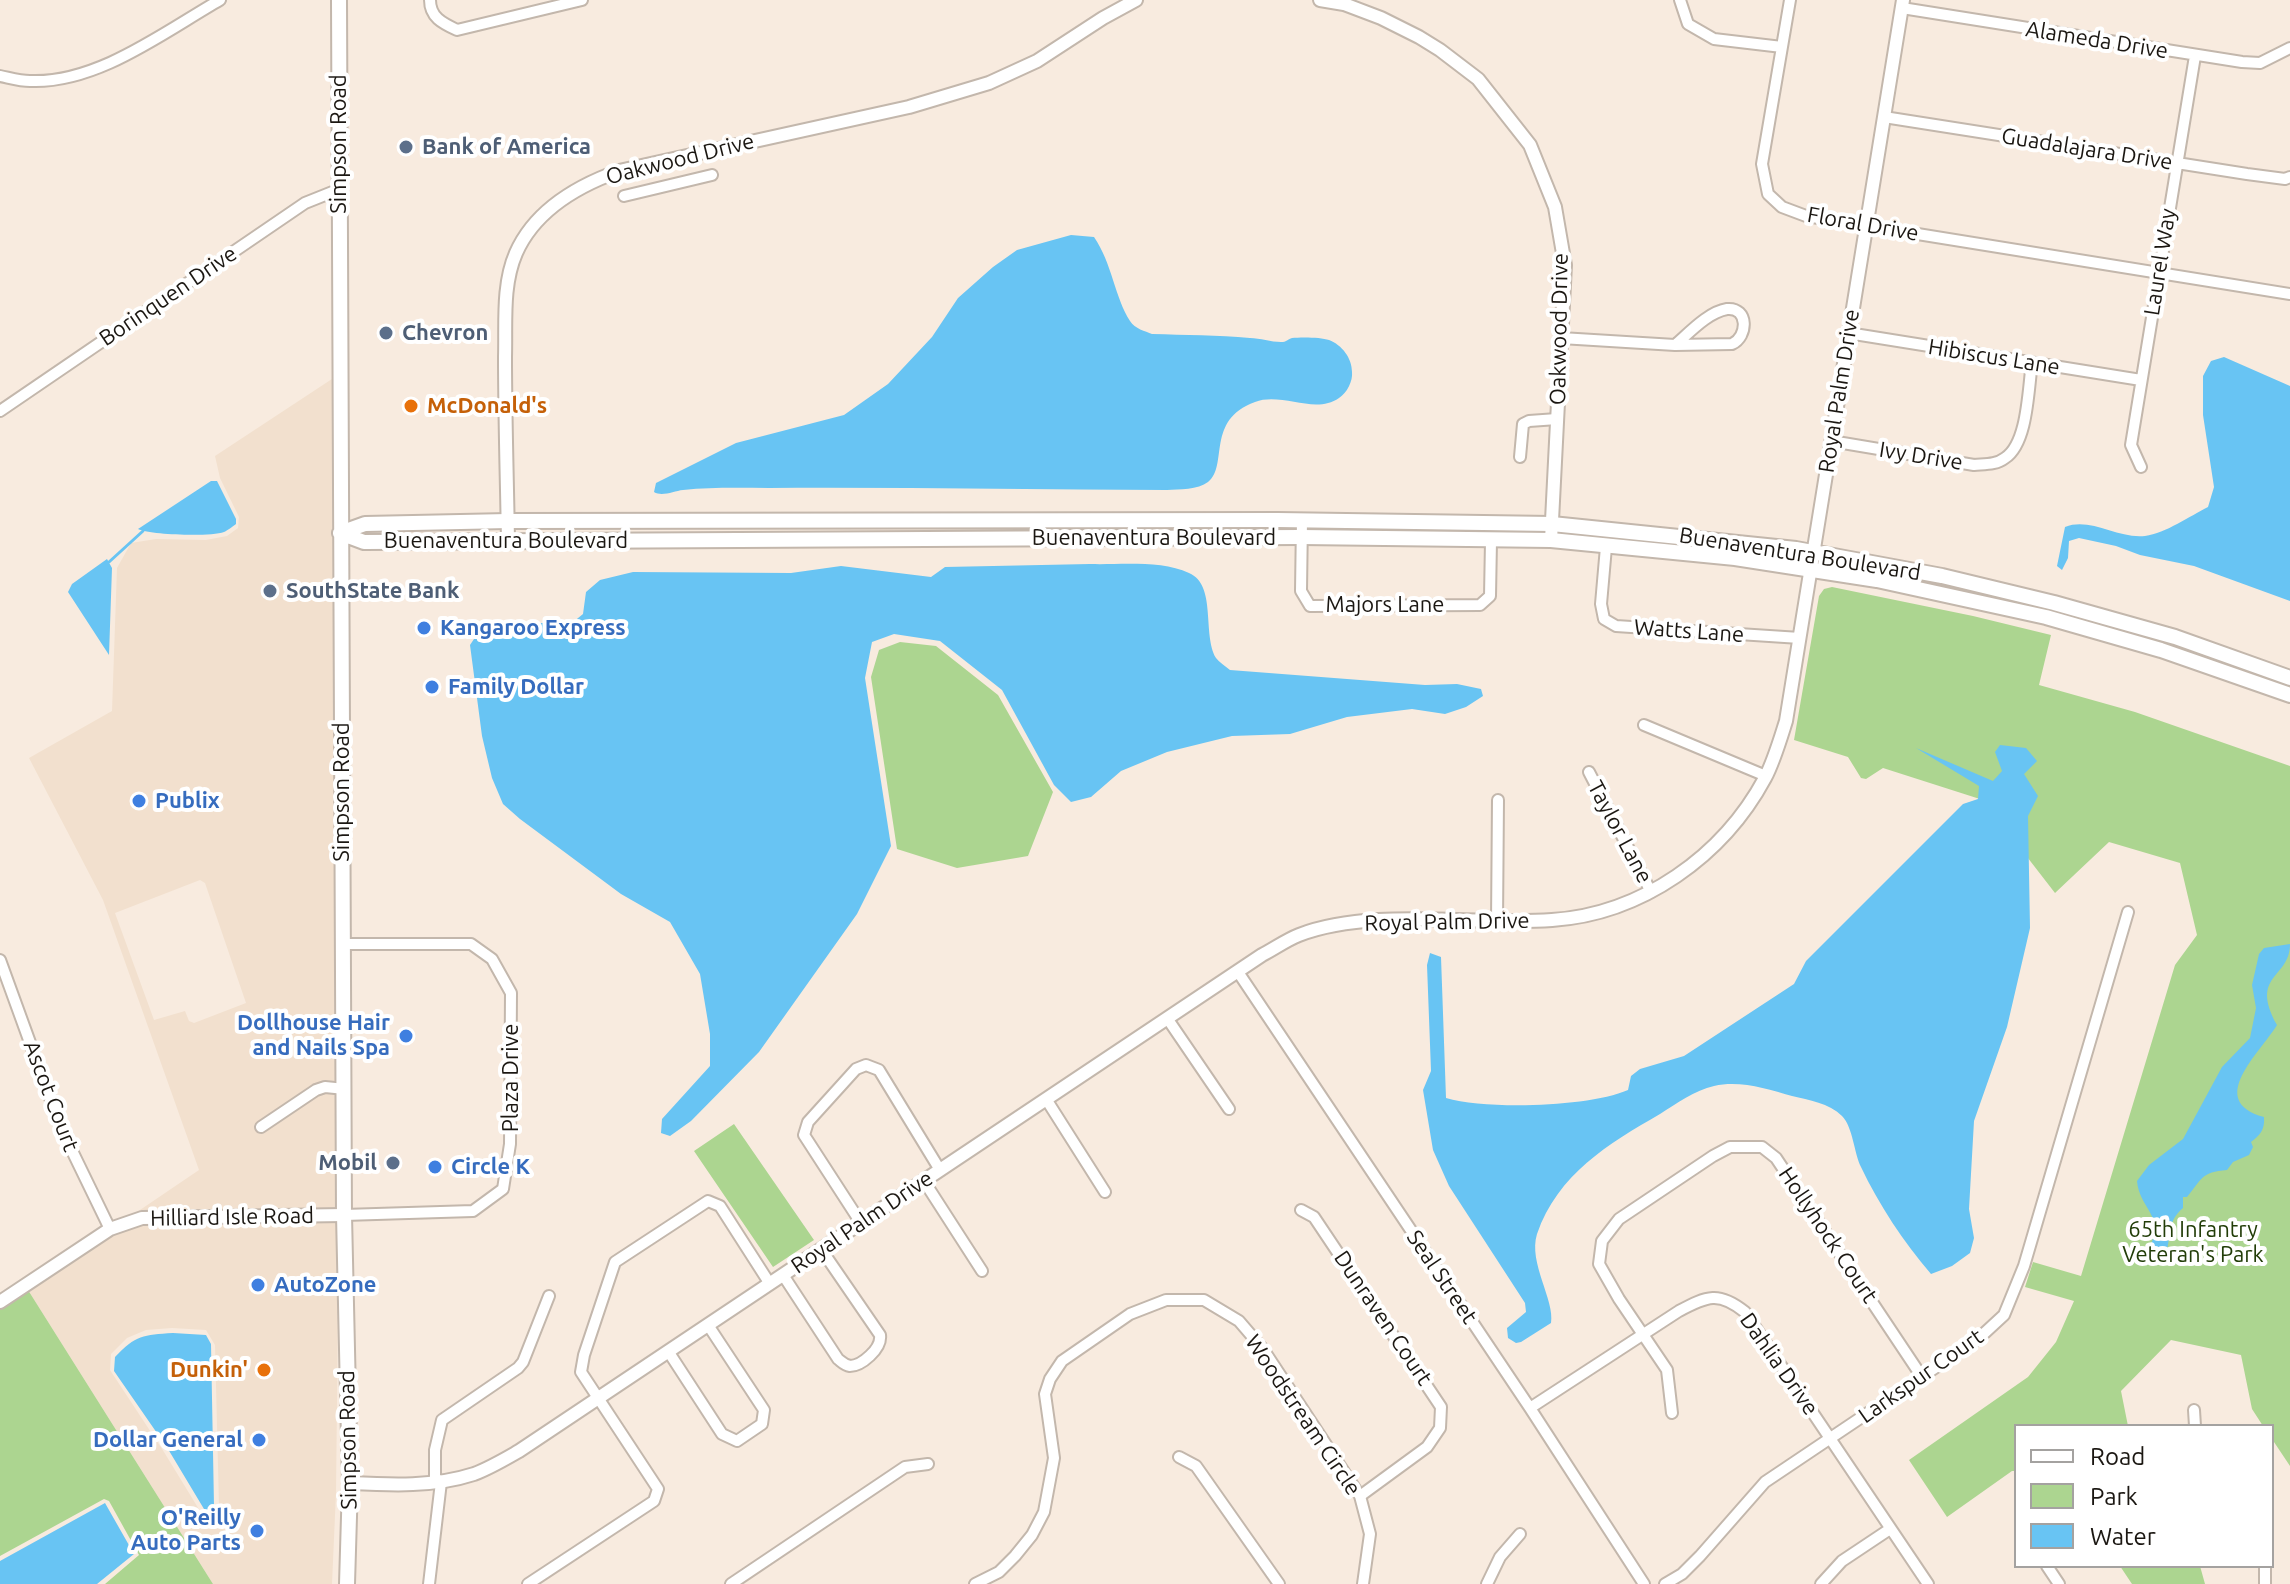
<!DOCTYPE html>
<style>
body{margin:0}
#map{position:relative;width:2290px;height:1584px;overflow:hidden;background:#f8ebdf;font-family:Ubuntu,sans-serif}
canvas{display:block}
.legend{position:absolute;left:2014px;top:1424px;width:260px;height:144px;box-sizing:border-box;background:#fff;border:2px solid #a4a2a0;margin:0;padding:10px 14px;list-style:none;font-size:24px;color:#1b1712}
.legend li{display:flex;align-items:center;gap:16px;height:40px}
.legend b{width:40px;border:2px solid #a4a2a0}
</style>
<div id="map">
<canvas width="2290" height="1584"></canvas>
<ul class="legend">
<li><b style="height:10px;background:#fff"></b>Road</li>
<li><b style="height:22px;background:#acd590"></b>Park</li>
<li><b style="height:22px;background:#68c4f3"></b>Water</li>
</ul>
</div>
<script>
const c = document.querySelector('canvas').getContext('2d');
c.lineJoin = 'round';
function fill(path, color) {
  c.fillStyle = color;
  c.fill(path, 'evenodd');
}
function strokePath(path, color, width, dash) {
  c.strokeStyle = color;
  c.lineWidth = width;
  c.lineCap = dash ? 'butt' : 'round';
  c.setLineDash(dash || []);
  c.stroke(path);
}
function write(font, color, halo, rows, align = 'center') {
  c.font = font + ' Ubuntu,sans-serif';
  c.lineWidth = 8;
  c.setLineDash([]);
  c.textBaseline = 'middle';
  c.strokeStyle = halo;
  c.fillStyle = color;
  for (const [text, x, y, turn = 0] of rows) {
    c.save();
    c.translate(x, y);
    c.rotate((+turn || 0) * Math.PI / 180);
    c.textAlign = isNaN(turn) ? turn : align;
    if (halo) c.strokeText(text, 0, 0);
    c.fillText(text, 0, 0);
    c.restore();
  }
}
const built = new Path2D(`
 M335,377L333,530L338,1083L323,1082L305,1090L254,1125L260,1134L310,1100L326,1093L338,1094L339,1209L173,1210L134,1214L199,1170L103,900L29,758L112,711L117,568L131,543L156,539L206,540L227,536L238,528L239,517L220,478L215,456ZM200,880L205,883L246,1003L194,1023L189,1021L185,1011L154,1020L115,913Z
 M339,1220L336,1493L332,1584H213L28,1290L113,1234L143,1223ZM172,1328L206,1330L215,1345L219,1506L211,1517L200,1511L164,1452L110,1370L111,1354L127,1338L146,1330Z`);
const green = new Path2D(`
 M1832,587L1973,616L2051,635L2039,685L2135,712L2290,766V1466L2272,1439V1426H2263L2252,1409L2241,1355L2171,1340L2121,1391L2128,1426H2016V1471H2012L1947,1517L1909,1460L2028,1377L2056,1342L2074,1301L2025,1287L2033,1262L2081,1276L2175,965L2197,935L2180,863L2109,842L2055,893L1983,800L1883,768L1866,779L1861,778L1848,757L1794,740L1819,596L1824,589Z
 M900,642L936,646L998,695L1053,792L1028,856L957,868L897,849L871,677L879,650Z
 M734,1124L814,1240L773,1267L694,1151Z
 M28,1290L213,1584H105L139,1555L109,1501L104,1499L0,1556V1308Z
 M2120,1566H2200L2205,1584H2132Z`);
const water = new Path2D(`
 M1071,235L1094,237C1112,263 1115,298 1130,321C1135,329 1145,331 1152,334C1185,335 1218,335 1250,338C1260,338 1271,342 1281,342C1287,342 1286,340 1292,338C1300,337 1321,337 1329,340C1342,345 1352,358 1352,372C1353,381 1347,393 1339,398C1315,415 1282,392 1255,402C1205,420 1229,466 1208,482C1198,490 1179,489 1167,490C1034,490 902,487 769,488C741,488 712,487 683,490C674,491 662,497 654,492L656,483L736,443L844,415L888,384L932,337L958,298L993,267L1017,250Z
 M2224,357L2290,386V601L2194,566L2140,555L2116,546L2079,538L2069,541L2068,558L2062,570L2057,566L2065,527C2091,517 2117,539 2145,536C2166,533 2190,516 2208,507L2214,487L2203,415V376L2211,361Z
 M211,481H217L236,519V524C233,526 227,531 224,532C210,537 151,535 138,529Z
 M107,559L112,568L109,655L68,592L72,584Z
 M1090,564C1120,565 1161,560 1189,573C1217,585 1202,634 1216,658C1219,662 1225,666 1230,670L1425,685L1457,684L1481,689L1483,696L1466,707L1445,714L1412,709L1347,717L1290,734L1232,736L1167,752L1121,771L1091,797L1071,802L1054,785L1002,690L940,641L894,634L872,642L865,678L891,846L857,914L759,1052L691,1121L670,1136L661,1133L662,1119L710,1066V1034L700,974L670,922L621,894L520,819L503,804L492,778L482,736L470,645L476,636L494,627L518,623H572L583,614L586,592L600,580L633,572L791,573L841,566L931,577L945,567Z
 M2000,745L2026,748L2037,761L2024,774L2038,796L2028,816L2030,928L2007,1027L1974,1121L1969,1209L1974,1238L1970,1253L1952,1266L1931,1274C1903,1241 1879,1205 1861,1167C1854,1153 1853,1127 1842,1116C1829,1103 1809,1100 1792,1096C1767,1089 1740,1080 1714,1086C1695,1090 1676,1104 1660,1114C1608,1144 1558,1174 1537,1234C1528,1263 1555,1300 1551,1323L1521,1342L1516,1343L1508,1338L1507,1328L1526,1312L1525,1303L1449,1186L1433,1150L1423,1090L1431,1071L1427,965L1430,953L1441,957L1446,1098C1487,1110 1589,1107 1628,1090L1631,1076L1640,1069L1684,1056L1794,984L1806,961L1963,804L1978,799L1979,786L1916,748L1993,781L2002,771L1995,752Z
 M2290,944C2290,979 2249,974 2277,1025C2260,1053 2205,1101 2264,1117C2265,1130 2260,1135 2251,1142L2253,1147L2249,1155L2233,1162L2227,1170C2201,1172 2202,1179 2187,1197H2183V1208C2165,1223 2173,1238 2164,1258L2154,1256L2150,1246C2166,1217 2139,1208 2137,1181L2149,1165L2183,1139L2222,1067L2250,1038L2256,1008L2252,985L2259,954L2264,948Z
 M173,1333L206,1335L211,1344L214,1506L210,1512L204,1509L168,1449L114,1371L115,1357C136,1335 143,1335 173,1333Z
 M105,1503L134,1554L97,1584H0V1561Z`);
const stream = new Path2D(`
 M109,562L143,531`);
const minor = new Path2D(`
 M430,0C430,17 442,23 457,30L582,0
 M1680,0L1688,24L1714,39L1782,47
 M1790,0L1762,164L1768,194L1782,207L1806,216L2290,294
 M1902,8L2242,62L2260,63L2290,48
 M0,76C10,78 20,81 30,81C97,84 164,32 220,0
 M1884,117L2247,174L2285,179L2290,177
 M624,196L712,175
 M1848,333L2141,380
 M1561,338L1675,345L1732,344C1748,337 1749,307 1727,309C1708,312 1689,333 1675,345
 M0,411L305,203L340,189
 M1831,441L1974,465C1985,464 1996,465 2005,458C2028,443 2028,389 2032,363
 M1520,457L1523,424L1529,421L1557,419
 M2141,467L2131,445L2195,56
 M1302,520L1301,591L1310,606L1480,605L1490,596L1491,541
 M1606,547L1601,604L1604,619L1616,626L1800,638
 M1644,725L1766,776
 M1589,772L1651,892
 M1497,922L1498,800
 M343,944H471L492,959L511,993L510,1144L503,1189L473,1211L344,1215
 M0,960L61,1128L110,1229
 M1238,972L1530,1408L1644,1584
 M1167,1018L1229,1109
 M1046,1099L1105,1192
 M261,1127L316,1090L325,1087L345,1089
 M924,1181L982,1271
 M1301,1210L1314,1217L1441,1407L1440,1428L1427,1447L1360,1496
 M861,1223L804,1135L808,1122L856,1069L866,1065L879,1070L940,1170
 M783,1275L838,1359C842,1362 844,1365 850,1366C861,1366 882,1349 880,1335L821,1249
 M668,1351L722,1434L737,1441L762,1424L764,1410L708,1325
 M1530,1408L1679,1311C1707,1296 1719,1291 1745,1312L1928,1584
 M2194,1410L2195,1426
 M1672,1413L1667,1370L1619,1299L1599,1264L1602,1241L1619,1219L1713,1156L1730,1147H1762L1776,1158L1922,1377
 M1179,1457L1196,1466L1279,1584
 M2047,1566L2059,1584
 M429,1584L441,1482L435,1478V1450L442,1420L518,1368L523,1362L549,1296
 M528,1584L654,1501L658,1489L581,1372L584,1355L615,1262L708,1201L720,1206L770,1284
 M731,1584L905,1467L928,1464
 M975,1584L999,1572L1015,1556L1032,1535L1044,1512L1054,1458L1045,1394L1050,1379L1062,1361L1130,1314L1166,1300H1204L1239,1321L1263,1349L1360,1496L1370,1534L1363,1584
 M1487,1584L1500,1557L1520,1534
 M1665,1584L1682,1574L1700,1556L1765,1482L1978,1339L2004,1315L2024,1266L2128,912
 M1821,1584L1842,1561L1890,1529
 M2265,1584V1566`);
const tertiary = new Path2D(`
 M1320,0L1344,4L1381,18L1419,37L1440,50L1478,79L1530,145L1555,207L1565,265L1551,540
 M508,541C507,480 505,418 505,357C506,323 502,285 516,253C535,210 577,186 619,171L909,107L989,83L1037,61L1103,18L1136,0
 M0,1302L110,1229L142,1218L344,1215
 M350,1483C392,1485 434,1487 474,1474C490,1468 505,1459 519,1451L1262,955C1274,949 1286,940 1299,935C1372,907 1474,926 1552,920C1642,914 1723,856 1765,778C1774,761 1780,740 1786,721L1903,0`);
const secondary = new Path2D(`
 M339,0L344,1215L350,1483L347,1584
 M340,533L364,542L1301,537L1551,540L1735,558L1877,580L2046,617L2161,650L2290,695
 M340,533L365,524L508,521L1278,520L1552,524L1796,549L1942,576L2054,603L2175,637L2290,678`);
const markers = [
 [406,147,8,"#5c6f8a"],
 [386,333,8,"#5c6f8a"],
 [411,406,8,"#e8710a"],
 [270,591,8,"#5c6f8a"],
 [424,628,8,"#3f7fe0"],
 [432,687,8,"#3f7fe0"],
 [139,801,8,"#3f7fe0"],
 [406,1036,8,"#3f7fe0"],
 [393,1163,8,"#5c6f8a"],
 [435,1167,8,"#3f7fe0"],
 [258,1285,8,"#3f7fe0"],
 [264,1370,8,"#e8710a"],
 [259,1440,8,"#3f7fe0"],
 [257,1531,8,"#3f7fe0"]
];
const streetNames = [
 ["Alameda Drive",2097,40,9],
 ["Simpson Road",339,144,-90],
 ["Guadalajara Drive",2087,149,9],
 ["Oakwood Drive",680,159,-14],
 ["Floral Drive",1863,224,10],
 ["Laurel Way",2160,262,-81],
 ["Borinquen Drive",168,296,-34],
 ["Oakwood Drive",1559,329,-89],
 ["Hibiscus Lane",1994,357,9],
 ["Royal Palm Drive",1839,391,-81],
 ["Ivy Drive",1921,456,9],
 ["Buenaventura Boulevard",1154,538],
 ["Buenaventura Boulevard",506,541],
 ["Buenaventura Boulevard",1800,554,9],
 ["Majors Lane",1385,605],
 ["Watts Lane",1689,631,4],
 ["Simpson Road",342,792,-90],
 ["Taylor Lane",1620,832,62],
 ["Royal Palm Drive",1447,922,-1],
 ["Plaza Drive",511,1078,-90],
 ["Ascot Court",51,1096,69],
 ["Hilliard Isle Road",232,1217,-1],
 ["Royal Palm Drive",862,1222,-34],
 ["Hollyhock Court",1828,1235,56],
 ["Seal Street",1442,1277,56],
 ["Dunraven Court",1383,1318,56],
 ["Dahlia Drive",1779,1364,55],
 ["Larkspur Court",1921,1376,-35],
 ["Woodstream Circle",1303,1415,56],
 ["Simpson Road",348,1440,-91]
];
const serviceNames = [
 ["Bank of America",422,147],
 ["Chevron",402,333],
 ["SouthState Bank",286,591],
 ["Mobil",377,1163,"right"]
];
const foodNames = [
 ["McDonald's",427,406],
 ["Dunkin'",248,1370,"right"]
];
const shopNames = [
 ["Kangaroo Express",440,628],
 ["Family Dollar",448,687],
 ["Publix",155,801],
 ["Dollhouse Hair",390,1023,"right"],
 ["and Nails Spa",390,1048,"right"],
 ["Circle K",451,1167],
 ["AutoZone",274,1285],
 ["Dollar General",243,1440,"right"],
 ["O'Reilly",241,1518,"right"],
 ["Auto Parts",241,1543,"right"]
];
const parkNames = [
 ["65th Infantry",2193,1230],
 ["Veteran's Park",2193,1255]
];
fill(built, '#f2e0ce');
fill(green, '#acd590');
fill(water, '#68c4f3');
strokePath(stream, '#68c4f3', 3);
strokePath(minor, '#c3b7ac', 14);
strokePath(tertiary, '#c3b7ac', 16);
strokePath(secondary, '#c3b7ac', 18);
strokePath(minor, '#fff', 10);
strokePath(tertiary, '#fff', 12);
strokePath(secondary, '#fff', 14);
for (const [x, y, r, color] of markers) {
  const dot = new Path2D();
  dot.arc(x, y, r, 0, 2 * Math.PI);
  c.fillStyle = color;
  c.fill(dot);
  strokePath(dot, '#fff', 3);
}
write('22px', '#1b1712', '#fff', streetNames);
write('bold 22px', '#4e5e75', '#fff', serviceNames, 'left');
write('bold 22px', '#c56008', '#fff', foodNames, 'left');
write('bold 22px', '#366cbe', '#fff', shopNames, 'left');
write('22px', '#223d08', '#fff', parkNames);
</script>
